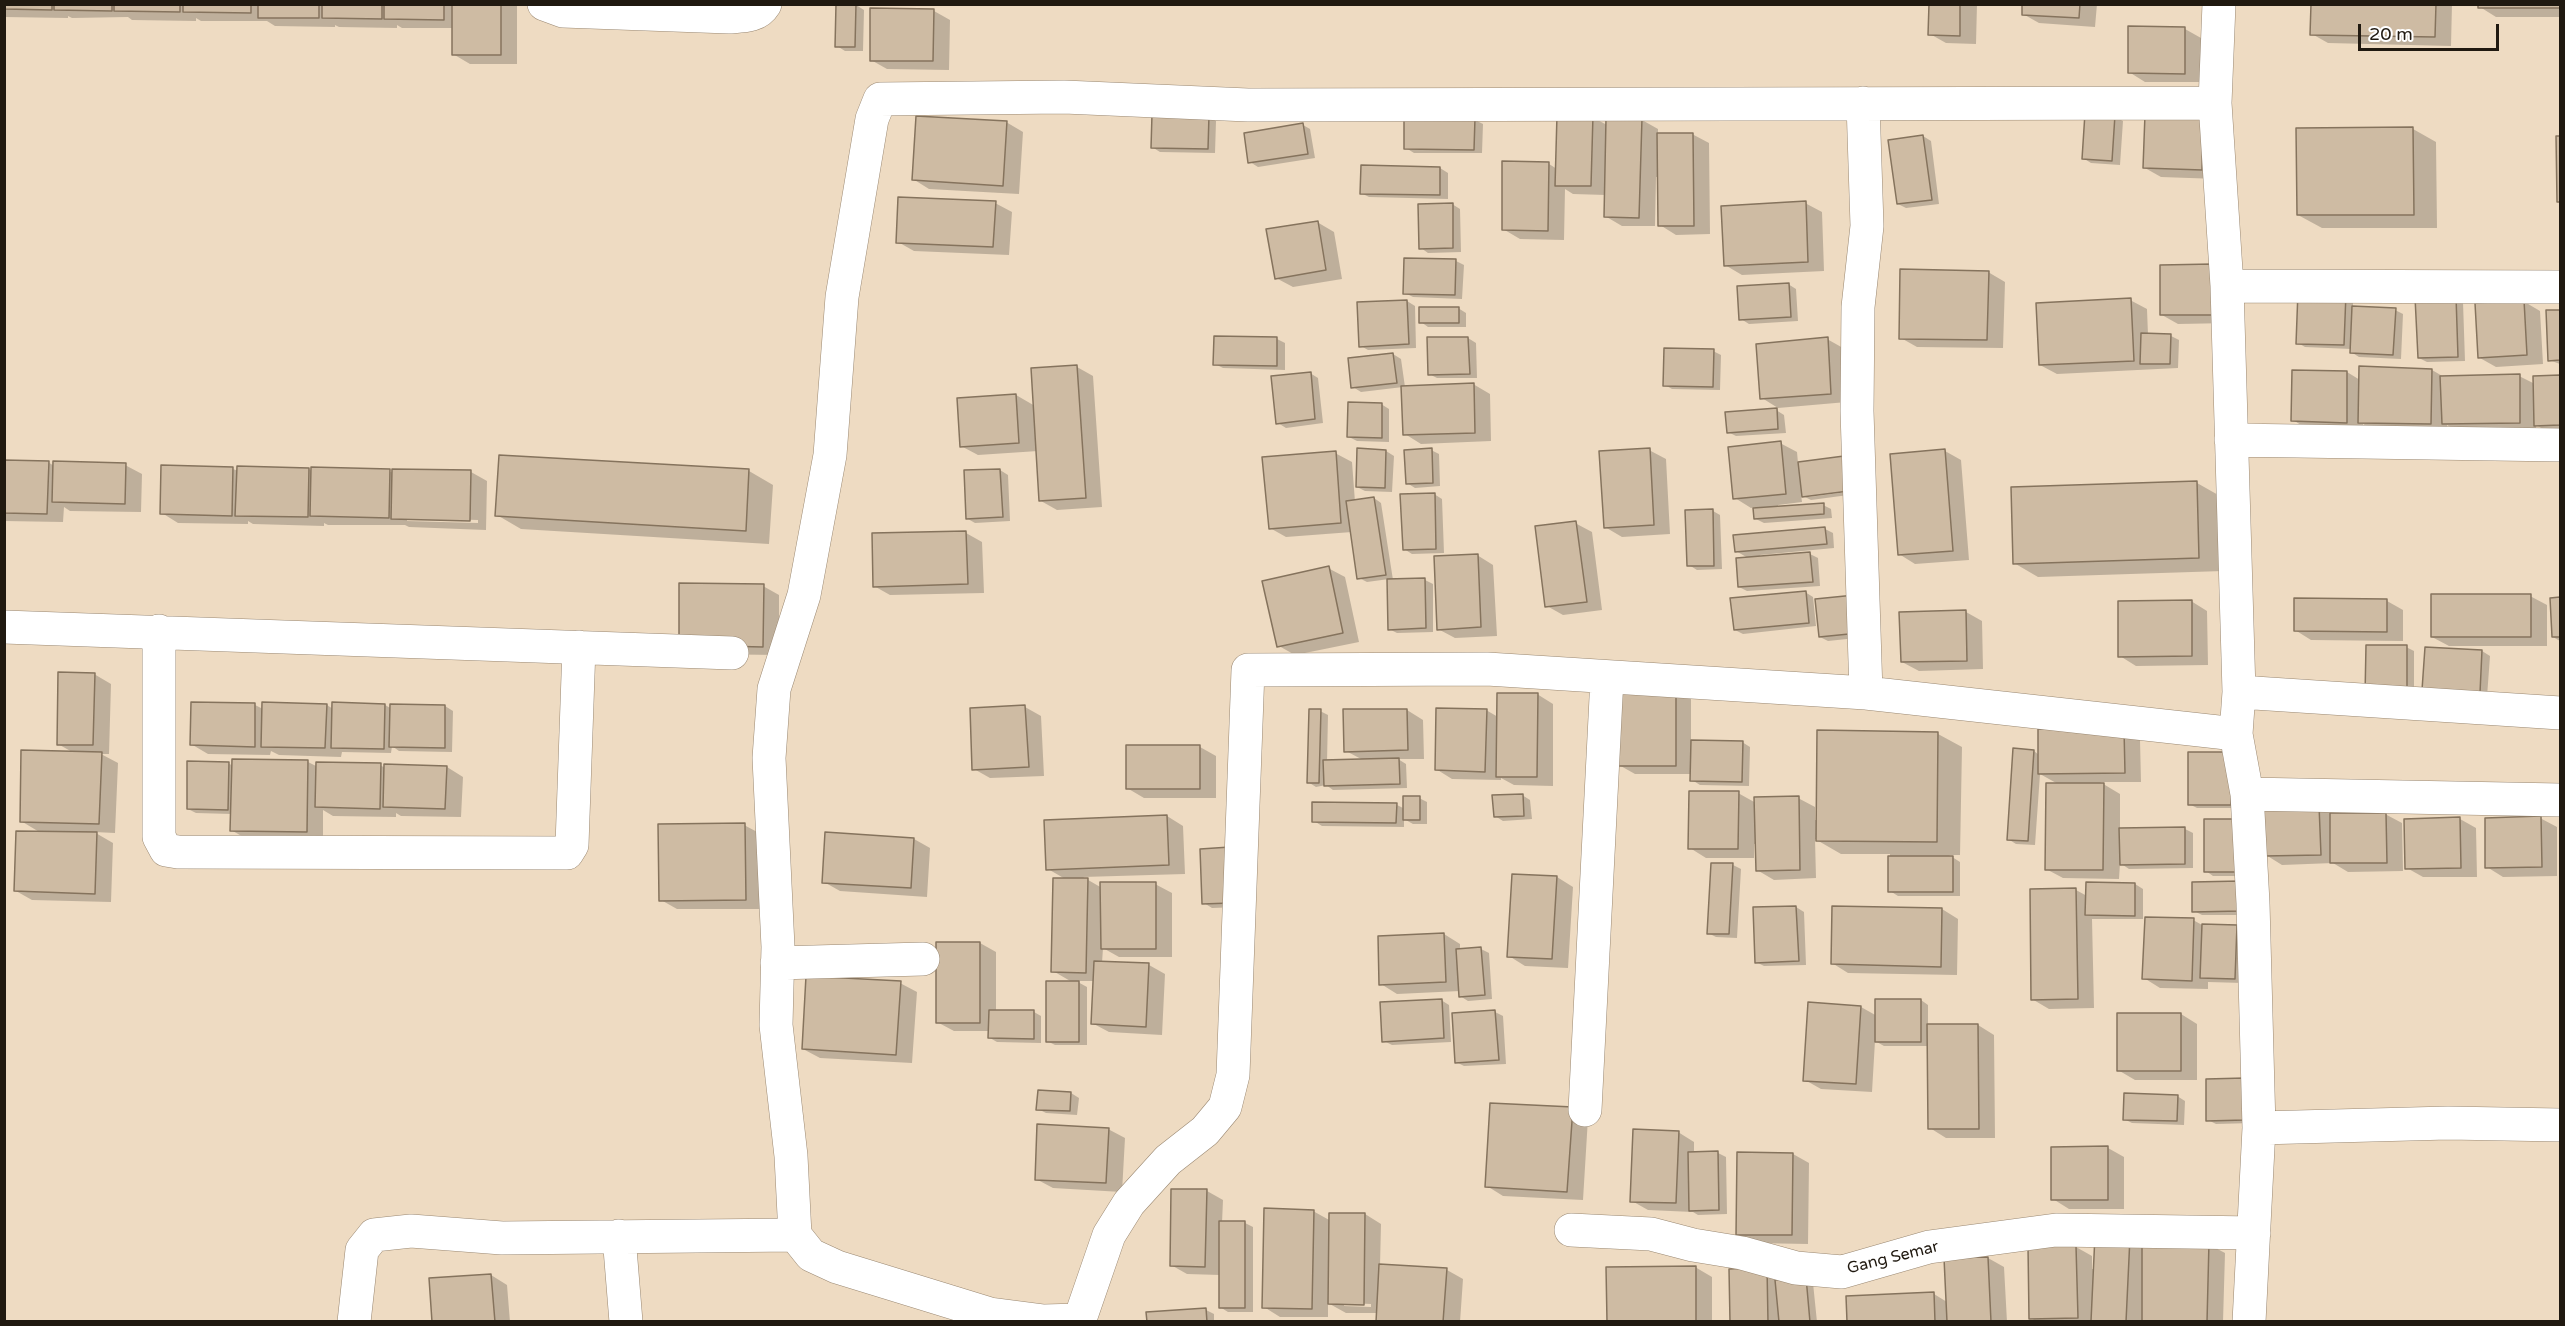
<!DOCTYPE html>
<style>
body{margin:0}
#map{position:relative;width:2565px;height:1326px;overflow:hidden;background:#eedbc2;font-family:"Varela Round",sans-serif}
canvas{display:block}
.frame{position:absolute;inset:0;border:6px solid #201910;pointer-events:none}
.scale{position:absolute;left:2358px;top:24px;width:141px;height:27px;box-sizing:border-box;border:3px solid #201910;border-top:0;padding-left:8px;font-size:18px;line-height:21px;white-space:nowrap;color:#201910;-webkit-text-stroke:4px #fff;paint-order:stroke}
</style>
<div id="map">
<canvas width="2565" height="1326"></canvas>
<div class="frame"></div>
<div class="scale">20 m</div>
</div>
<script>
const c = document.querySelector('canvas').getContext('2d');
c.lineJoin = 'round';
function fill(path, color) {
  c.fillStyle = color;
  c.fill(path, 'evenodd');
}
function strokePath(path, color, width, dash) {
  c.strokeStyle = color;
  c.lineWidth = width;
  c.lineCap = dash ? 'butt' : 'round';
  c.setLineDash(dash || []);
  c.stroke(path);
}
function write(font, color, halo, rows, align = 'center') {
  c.font = font + ' "Varela Round",sans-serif';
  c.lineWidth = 5;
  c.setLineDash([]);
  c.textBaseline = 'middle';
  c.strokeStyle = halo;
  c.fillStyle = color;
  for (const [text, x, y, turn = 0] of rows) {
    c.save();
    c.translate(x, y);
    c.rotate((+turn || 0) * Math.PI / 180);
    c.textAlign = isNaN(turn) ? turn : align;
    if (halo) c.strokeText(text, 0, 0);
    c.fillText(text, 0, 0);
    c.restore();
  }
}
const shadow = new Path2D(`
 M4,4H517V64H470L453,54V28H402L397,25V28L339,27L335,25V27L275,26L267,21H201L196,18V21L132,20L128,17L72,18L68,16V18L4,17Z
 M1930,4H1977L1976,44L1946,43L1930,34Z
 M2024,4H2097L2095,27L2039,23L2023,14Z
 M2312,4H2452L2451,46L2328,43L2312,34Z
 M2480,4H2560V17H2496L2480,7Z
 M856,5L864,10L863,51H845L837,46Z
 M934,11L950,20L949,70L887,69L871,60Z
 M2185,29L2201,38V82H2145L2129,72Z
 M1208,116L1216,121L1215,153L1160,152L1152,147Z
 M1592,117L1607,125L1642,120L1658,129V135L1692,134L1709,143L1710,234L1676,235L1660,225L1659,177H1656L1655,226H1622L1605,216L1606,195L1573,194L1565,189L1564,240L1520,239L1503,229L1549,164L1557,169Z
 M2115,117L2123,121L2120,165L2091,163L2083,158Z
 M1475,120L1483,124L1482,153H1414L1406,148Z
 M1006,122L1023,132L1019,194L929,189L913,179Z
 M1303,125L1310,129L1315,158L1258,167L1250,162Z
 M2219,126L2218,179L2161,177L2145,168Z
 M2413,129L2436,142L2437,228H2322L2298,215Z
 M1923,136L1931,141L1939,204L1906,208L1898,204Z
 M2558,137H2560V202L2559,201Z
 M1440,168L1448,173V199L1369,197L1361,193Z
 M995,203L1012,212L1009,255L914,251L898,242Z
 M1805,203L1822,212L1824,271L1742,275L1725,265Z
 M1452,204L1460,209L1461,252L1428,253L1421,248Z
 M1317,222L1334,232L1342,279L1293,287L1276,278Z
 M1406,259L1456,261L1464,265L1462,299L1413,297L1405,293Z
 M2213,265L2231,323L2178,324L2162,315Z
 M1988,272L2005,282L2003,348L1917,347L1901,338Z
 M1788,284L1796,289L1798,321L1749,324L1741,319Z
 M2300,293L2353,299V308L2395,310L2403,314L2401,359L2359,357L2351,352V349L2305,347L2298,343Z
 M2455,297L2463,302L2465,361L2427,362L2419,358Z
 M2130,300L2147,309L2148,335L2171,336L2179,340L2178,368L2057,374L2040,365Z
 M1407,301L1415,306L1416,348L1368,350L1361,346Z
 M2523,301L2540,311L2543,364L2496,367L2480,358Z
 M1458,308L1466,313V327H1428L1421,322Z
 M2548,311H2560V364L2549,360Z
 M1468,338L1476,343L1477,378H1437L1429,374Z
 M1277,339L1285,343V370L1223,368L1215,364Z
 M1827,339L1843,348L1847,402L1778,408L1762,398Z
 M1713,351L1721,355L1720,390L1672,389L1665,385Z
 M1393,354L1401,359L1405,387L1473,384L1490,394L1491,441L1421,444L1405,434L1403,387L1361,392L1353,387Z
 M1077,367L1093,376L1102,507L1057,510L1041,501L1038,451L978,455L961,446L1016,395L1035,406Z
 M2432,370L2444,377L2519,376L2535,384L2534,377H2560V429H2543L2536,425V431L2460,433L2447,425V433L2375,431L2363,424V431L2309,430L2293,420L2294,372H2347L2360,380Z
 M1310,373L1318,378L1323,423L1286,428L1278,423Z
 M1381,404L1389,409V442L1357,441L1349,437Z
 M1776,410L1784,415L1786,433L1736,436L1728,432Z
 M1780,443L1797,452L1798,463L1844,458L1809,494V497L1855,491L1856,494L1811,500L1801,495L1802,502L1778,505V508L1823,505L1831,509L1832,518L1764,523L1756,519L1755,507L1751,508L1735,498Z
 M1431,450L1439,454L1440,486L1415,488L1407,483Z
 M1649,450L1666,459L1670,534L1622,537L1605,527Z
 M1386,451L1394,456L1392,492L1365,491L1357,487Z
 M1945,451L1961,460L1969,560L1915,564L1899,554Z
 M1335,453L1352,462L1355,502L1374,498L1381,503L1393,580H1425L1433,584V632L1397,633L1389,629V579L1367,582L1359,578L1352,532L1286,537L1270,528Z
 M501,456L749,471L773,485L769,544L521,529L497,515Z
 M4,461L48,462L54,466L125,465L142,474L141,512L70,511L64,507L63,522L4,521Z
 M162,466L233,469L238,471L309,469L313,472H471L487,481L486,530L409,527L405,525H328L324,523V526L253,524L248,521V524L178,523L162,513ZM407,518L478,520V523L407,521Z
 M1000,470L1008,475L1010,521L975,523L968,519L965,472Z
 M2197,483L2220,496L2223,571L2038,577L2014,563Z
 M1434,494L1442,499L1444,553L1412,554L1404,549Z
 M1713,511L1720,515L1722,569L1697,570L1689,565Z
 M1575,523L1592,532L1602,610L1563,615L1547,606Z
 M1825,529L1833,533L1834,548L1760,555L1761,557L1810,554L1818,558L1820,586L1747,591L1739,587L1748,558L1736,551Z
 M966,533L982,542L984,593L890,595L874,586Z
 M1477,555L1493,565L1497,636L1455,638L1438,629Z
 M1328,568L1345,577L1359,642L1295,655L1279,646Z
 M763,586L779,595V655L697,654Z
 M1805,592L1813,597L1816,626L1743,634L1735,630Z
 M2530,596L2547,605V646H2449L2432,637Z
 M2552,599H2560V641L2553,637Z
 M1817,601L1866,637L1828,641L1820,637Z
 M2191,601L2207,611L2208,665L2136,666L2120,656Z
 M2387,601L2403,610V641L2311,640L2295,630Z
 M1966,612L1982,621L1983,669L1919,671L1902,662Z
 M2406,647L2414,651V700H2375Z
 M2482,651L2490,656L2487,697L2432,694Z
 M94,674L111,684L109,754H101L118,763L115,833L94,832L113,843L111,902L32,900L16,891L41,833L21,821L74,753L58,744Z
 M1619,689L1691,698V741L1742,742L1750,747L1749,786L1700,785L1692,780V774H1635L1619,765Z
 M1537,694L1553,704V786L1514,785L1501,778V780L1452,779L1436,769L1486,710L1498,717Z
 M333,704L385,705L392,709V705L445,706L453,711L452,752L399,751L392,746L391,753L342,752L341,757L279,755L271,751L270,755L208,754L191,744L255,705L263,709L327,705L333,709Z
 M1025,707L1041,716L1044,776L990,778L974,769Z
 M1407,710L1423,720L1424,759H1398L1406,764L1407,788L1333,790L1326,785L1316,787L1308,782L1320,711L1328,715L1327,762L1363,760L1346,751Z
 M2124,730L2140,740L2141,782H2100L2120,794V830L2185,829L2193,833V868L2129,869L2120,863L2119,879L2063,878L2046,869L2058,784L2040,774L2035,845L2016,844L2008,839L2034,751L2039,755Z
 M1938,734L1962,747L1960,855H1949L1960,862V896H1898L1890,891V854H1841L1815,839L1816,878L1774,880L1757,870V844H1754V858H1706L1690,848L1738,793L1756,803L1798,798L1815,807V820H1818Z
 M1200,747L1216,756V798H1144L1127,788Z
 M2189,753L2238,808H2197L2189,804Z
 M308,762L318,767L380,765L385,768L447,767L463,777L461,817L401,816L396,813V817L333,816L323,810V841L247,839L231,830L232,814L196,813L188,809L228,763L233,766Z
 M1522,795L1530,800L1532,819L1503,821L1495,816Z
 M1419,798L1427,802V824H1413L1404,819V827L1322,826L1314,821L1397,805L1405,809Z
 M2319,806L2334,815L2385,814L2402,823L2403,871L2348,872L2333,863L2282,865L2266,855Z
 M1167,816L1183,826L1185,874L1083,877L1102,888L1155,884L1172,893V957H1119L1103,948L1102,963L1149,965L1165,974L1162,1035L1109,1032L1092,1023L1095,981H1076L1087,987V1045H1055L1047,1041L1072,982L1053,971L1067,880L1048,869Z
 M2540,818L2557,827V876L2503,877L2487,867Z
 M2460,819L2476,828L2477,877H2423L2407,868L2405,820Z
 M2206,820L2246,876H2213L2206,871Z
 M744,825L761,834V909H677L661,900Z
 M914,839L930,848L927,897L840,891L824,882Z
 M1229,848L1239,907L1212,908L1204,903Z
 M1733,865L1741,869L1737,938L1716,937L1708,933Z
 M1557,877L1573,887L1568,968L1525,966L1509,956Z
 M2087,884H2135L2143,889V919H2092L2094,1008L2049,1009L2032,999L2076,890L2087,896Z
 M2193,884L2248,915H2202L2194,911Z
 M1796,907L1804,912L1806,965L1764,966L1756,962Z
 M1942,909L1958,919L1957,975L1848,973L1832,963Z
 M2193,920L2204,926L2236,927L2244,931L2243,983L2208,982V989L2160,988L2144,978Z
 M1444,934L1460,944V950L1481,949L1489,953L1492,999L1468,1001L1460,996V991L1397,994L1381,984Z
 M980,943L996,952V1011L1034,1012L1041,1016V1043L997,1042L990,1038V1031H954L937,1022Z
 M900,983L917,992L912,1063L820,1058L803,1049Z
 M1441,1000L1449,1005L1451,1042L1392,1045L1384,1041Z
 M1921,1000L1928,1005V1025H1978L1994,1035L1995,1138H1946L1930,1128L1929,1046H1884L1875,1041L1872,1092L1821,1089L1805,1080L1861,1007L1877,1016Z
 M1495,1012L1503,1016L1506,1064L1464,1066L1456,1062Z
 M2181,1014L2197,1024V1080H2135L2118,1070Z
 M2244,1080L2253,1123L2216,1124L2208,1120Z
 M1039,1092L1071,1093L1079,1098L1077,1115L1046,1113L1038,1109Z
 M2177,1096L2185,1101L2184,1125L2132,1123L2124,1119Z
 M1491,1104L1588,1118L1583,1200L1503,1196L1487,1186Z
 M1108,1129L1125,1138L1122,1192L1053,1188L1036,1179Z
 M1678,1132L1694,1142V1153H1718L1726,1157L1727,1214L1698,1215L1693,1212L1648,1210L1632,1201Z
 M2108,1148L2124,1157V1209H2069L2053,1199Z
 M1793,1154L1809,1163L1808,1244L1753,1243L1737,1234Z
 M1207,1191L1223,1200L1222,1223H1245L1253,1227V1312H1228L1220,1307V1275L1187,1274L1171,1265Z
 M1313,1211L1331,1221L1365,1214L1381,1224L1380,1266L1447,1270L1463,1279L1460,1322H1377L1378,1313H1346L1328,1303V1317H1280L1264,1307ZM1344,1303L1371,1304V1307L1344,1306Z
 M2096,1237L2208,1244L2225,1253L2223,1322H2146L2143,1319L2142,1322H2037L2031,1318L2076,1247L2092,1256V1269H2095Z
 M1988,1258L2004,1267L2007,1322H1849L1934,1294L1947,1302Z
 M1695,1267L1712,1277V1322H1608Z
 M1766,1269L1813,1283L1817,1322H1731Z
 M491,1275L507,1285L510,1322H434L431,1279Z
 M1206,1310L1214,1314V1322H1148Z`);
const building = new Path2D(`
 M4,4H52V10L4,9Z
 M54,4H112V11L54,10Z
 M114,4H180V12L114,11Z
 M183,4H251V13L183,12Z
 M258,4H319V18H258Z
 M322,4H382V19L322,18Z
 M384,4H444V20L384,19Z
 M452,4H501V55H452Z
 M836,4H856L855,47H835Z
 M1929,4H1960V36L1928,35Z
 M2022,4H2080L2079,18L2022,15Z
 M2311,4H2436L2435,37L2310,35Z
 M2478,4H2560V8H2478Z
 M870,8L934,9L933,61H870Z
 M2128,26L2185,27V74L2128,73Z
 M2085,113L2115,115L2112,161L2082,159Z
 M1152,114L1209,115L1208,149L1151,148Z
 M2145,114L2203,115L2202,170L2143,168Z
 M1557,115H1593L1591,186H1555Z
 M916,116L1007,121L1003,186L912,180Z
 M1404,117L1475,118L1474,150L1404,149Z
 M1606,118H1642L1639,218L1604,217Z
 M1303,123L1308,154L1248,163L1244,133Z
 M2413,127L2414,215H2297L2296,128Z
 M1657,133H1693L1694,226H1658Z
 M1923,135L1932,200L1897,204L1888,140Z
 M2556,136H2560V202H2557Z
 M1502,161L1549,162L1548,231L1502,230Z
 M1361,165L1440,167V195L1360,194Z
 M898,197L996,201L993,247L896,243Z
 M1806,201L1808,262L1724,266L1721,206Z
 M1453,203V248L1419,249L1418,204Z
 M1318,221L1326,270L1275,279L1266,229Z
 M1404,258L1456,259L1455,295L1403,294Z
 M2213,264L2215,315H2160V265Z
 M1900,269L1989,271L1987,340L1899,339Z
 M1789,283L1791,317L1739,320L1737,286Z
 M2298,291L2346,293L2344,345L2296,344Z
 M2456,296L2458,357L2418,358L2415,297Z
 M2131,298L2134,361L2039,365L2036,303Z
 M1407,300L1409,344L1359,347L1357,302Z
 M2524,300L2527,355L2478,358L2475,303Z
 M2352,306L2396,308L2393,355L2350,353Z
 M1419,307H1459V323H1419Z
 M2546,310H2560V360L2548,361Z
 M2141,333L2171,334L2170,364H2140Z
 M1214,336L1277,337V366L1213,365Z
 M1427,337H1468L1470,374L1428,375Z
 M1828,337L1831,394L1760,399L1756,344Z
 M1664,348L1714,349L1713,387L1663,386Z
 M1393,353L1397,383L1351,388L1348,358Z
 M1077,365L1086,498L1039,501L1031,368Z
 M2359,366L2432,369L2431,424L2358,423Z
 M2292,370L2347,371V423L2291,421Z
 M1311,372L1315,419L1276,424L1271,376Z
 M2520,374V423L2442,424L2440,376Z
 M2560,375V425L2534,426L2533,376Z
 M1474,383L1475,433L1403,435L1401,386Z
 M1016,394L1019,443L960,447L957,398Z
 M1348,402L1382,403V438L1347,437Z
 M1777,408L1778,429L1727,433L1725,412Z
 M1781,441L1786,494L1733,499L1728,447Z
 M1357,448L1386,450L1385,488L1356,487Z
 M1432,448L1433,483L1406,484L1404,450Z
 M1650,448L1654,525L1604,528L1599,451Z
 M1945,449L1953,551L1898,555L1890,454Z
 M1336,451L1341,523L1269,529L1262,457Z
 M499,455L749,469L746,531L495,516Z
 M1844,456L1849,491L1802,497L1798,462Z
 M4,460L49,461L47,514L4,513Z
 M53,461L126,463L125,504L52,502Z
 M161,465L233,467L232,516L160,514Z
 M237,466L309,468L308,517L235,516Z
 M311,467L390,469L389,518L310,516Z
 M392,469L471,470L470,521L391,519Z
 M1000,469L1003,517L966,519L964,470Z
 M2197,481L2199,558L2013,564L2011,487Z
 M1435,493L1436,549L1403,550L1400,494Z
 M1374,497L1386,575L1357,579L1346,501Z
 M1824,503V514L1754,519L1753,508Z
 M1713,509L1714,566H1687L1685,510Z
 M1576,521L1587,602L1545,607L1535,526Z
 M1825,527L1827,544L1735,552L1733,535Z
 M966,531L968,584L873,587L872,533Z
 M1810,552L1813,582L1738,587L1736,558Z
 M1478,554L1481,627L1437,630L1434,556Z
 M1329,566L1343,633L1277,647L1262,581Z
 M1425,578L1426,628L1388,630L1387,579Z
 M679,583L764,584L763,647L679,645Z
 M1806,591L1809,623L1734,630L1730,598Z
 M2431,594H2531V637H2431Z
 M1855,595L1859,633L1819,637L1815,599Z
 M2560,597V637H2552L2550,598Z
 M2294,598L2387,599V632L2294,631Z
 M2192,600V656L2118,657V601Z
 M1966,610L1967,661L1901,662L1899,612Z
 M2366,645H2407V696H2365Z
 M2425,647L2482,650L2480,693L2422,690Z
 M58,672L95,673L93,745H57Z
 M1617,687H1676V766H1617Z
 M1497,693H1538L1537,777H1496Z
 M191,702L255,703V747L190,745Z
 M262,702L327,704L325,748L261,747Z
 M332,702L385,704L384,749L331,748Z
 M390,704L445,705V748L389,747Z
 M1025,705L1029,767L972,770L970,708Z
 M1436,708L1487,709L1485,772L1435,770Z
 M1309,709H1321L1319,783H1307Z
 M1343,709H1407L1408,750L1344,752Z
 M2038,729H2124L2125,773L2038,774Z
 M1817,730L1938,732L1937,842L1816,841Z
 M1691,740L1743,741L1742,782L1690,781Z
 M1126,745H1200V789H1126Z
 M2013,748L2034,750L2028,841L2007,840Z
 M21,750L102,752L99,824L20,822Z
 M2188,752H2231V805H2188Z
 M1399,758L1400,784L1324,786L1323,760Z
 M232,759L308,760L307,832L230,831Z
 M187,761L229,762L228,810L187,809Z
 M316,762L381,763L380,809L315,807Z
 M384,764L447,766L445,809L383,807Z
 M2046,783H2104L2103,870H2045Z
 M1689,791H1739L1738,849H1688Z
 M1523,794L1524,816L1494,817L1492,795Z
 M1403,796H1420V820H1403Z
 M1799,796L1800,870L1756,871L1754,797Z
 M1312,802L1397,803L1396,823L1312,822Z
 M2319,805L2321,855L2264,856L2263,806Z
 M2330,813H2386L2387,863H2330Z
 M1167,815L1169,865L1046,870L1044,820Z
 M2541,816L2542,867L2485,868V818Z
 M2460,817L2461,868L2405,869L2404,819Z
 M2204,819H2238V872H2204Z
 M745,823L746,900L659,901L658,824Z
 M2185,827V864L2120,865L2119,828Z
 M16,831L97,832L95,894L14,891Z
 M825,832L914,838L911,888L822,883Z
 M1230,847L1231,903L1202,904L1200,849Z
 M1888,856H1953V892H1888Z
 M1711,863H1733L1729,934H1707Z
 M1512,874L1557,876L1552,959L1507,957Z
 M1053,878H1088L1086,973L1051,972Z
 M2241,881V911L2192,912V882Z
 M1100,882H1156V949H1101Z
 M2086,882L2135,883V916L2085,915Z
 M2076,888L2078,999L2031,1000L2030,889Z
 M1796,906L1799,961L1755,963L1753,907Z
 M1832,906L1942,908L1941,967L1831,964Z
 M2145,917L2194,918L2192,981L2142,979Z
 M2202,924L2237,925L2235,979L2200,978Z
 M1444,933L1446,982L1379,985L1378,936Z
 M936,942H980V1023H936Z
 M1481,947L1485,995L1459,997L1456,949Z
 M1094,961L1149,963L1146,1027L1091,1024Z
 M806,976L901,981L896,1055L802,1049Z
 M1046,981H1079V1042H1046Z
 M1442,999L1444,1038L1382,1042L1380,1002Z
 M1875,999H1921V1042H1875Z
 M1808,1002L1861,1006L1856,1084L1803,1081Z
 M989,1010H1034V1039L988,1038Z
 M1495,1010L1499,1060L1455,1063L1452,1013Z
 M2117,1013H2181V1071H2117Z
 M1927,1024H1978L1979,1129H1928Z
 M2245,1078V1120L2206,1121V1079Z
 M1038,1090L1071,1092L1070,1111L1036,1110Z
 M2124,1093L2178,1095L2177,1121L2123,1120Z
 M1490,1103L1573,1107L1567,1192L1485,1187Z
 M1037,1124L1109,1128L1106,1183L1035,1180Z
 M1633,1129L1679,1131L1676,1203L1630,1202Z
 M2108,1146V1200H2051V1147Z
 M1718,1151L1719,1210L1689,1211L1688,1152Z
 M1737,1152L1793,1153L1792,1235H1736Z
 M1171,1189H1207L1205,1267L1170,1266Z
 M1264,1208L1314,1210L1312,1309L1262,1308Z
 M1329,1213H1365L1364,1305L1328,1304Z
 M1219,1221H1245V1308H1219Z
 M2095,1235L2130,1237L2126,1322L2091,1321Z
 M2142,1242H2209L2207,1322L2142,1321Z
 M2028,1246H2076L2078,1318L2029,1319Z
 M1988,1257L1991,1322H1947L1944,1258Z
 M1379,1264L1447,1268L1443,1322H1376Z
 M1696,1266V1322H1607L1606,1267Z
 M1767,1267L1768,1322H1730L1729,1269Z
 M491,1274L495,1322H432L429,1278Z
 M1806,1277L1810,1322H1779L1775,1280Z
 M1934,1292L1935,1322H1847L1846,1296Z
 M1206,1308L1207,1322H1147L1146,1312Z`);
const street = new Path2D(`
 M544,4L563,11L729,17C743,16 757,17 765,4
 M2219,4L2215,103L2227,286L2239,692L2236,734L2247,794L2253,903L2259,1128L2249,1322
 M1863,103L1867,226L1858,307L1857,411L1866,693
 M2227,286L2560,287
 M2231,440L2560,445
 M4,627L732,653
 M159,631V837L166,850L178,852L567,853L572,845L579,647
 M2239,692L2560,713
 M2247,794L2560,800
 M777,963L923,959
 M1585,1110L1607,678
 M2259,1128L2448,1123L2560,1125
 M1571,1230L1651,1234L1693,1245L1742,1253L1796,1268L1842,1272L1929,1247L2056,1230L2254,1233
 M619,1236L626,1322
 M1079,1320L1044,1321L990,1314L837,1267L811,1255L795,1235L791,1156L776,1025L778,947L769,758L774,689L804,595L830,455L842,297L872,119L880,99L1064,97L1248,105L2215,103
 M354,1322L362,1250L374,1235L411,1231L502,1238L795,1235
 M1079,1322L1109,1235L1129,1203L1168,1160L1205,1131L1225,1107L1233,1075L1248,670L1487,669L1866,693L2236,734`);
const streetNames = [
 ["Gang Semar",1893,1258,-14]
];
fill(shadow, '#0003');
fill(building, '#cebba3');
strokePath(building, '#85735d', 1.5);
strokePath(street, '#9a8872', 34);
strokePath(street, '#fff', 33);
write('16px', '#201910', '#fff', streetNames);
</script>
